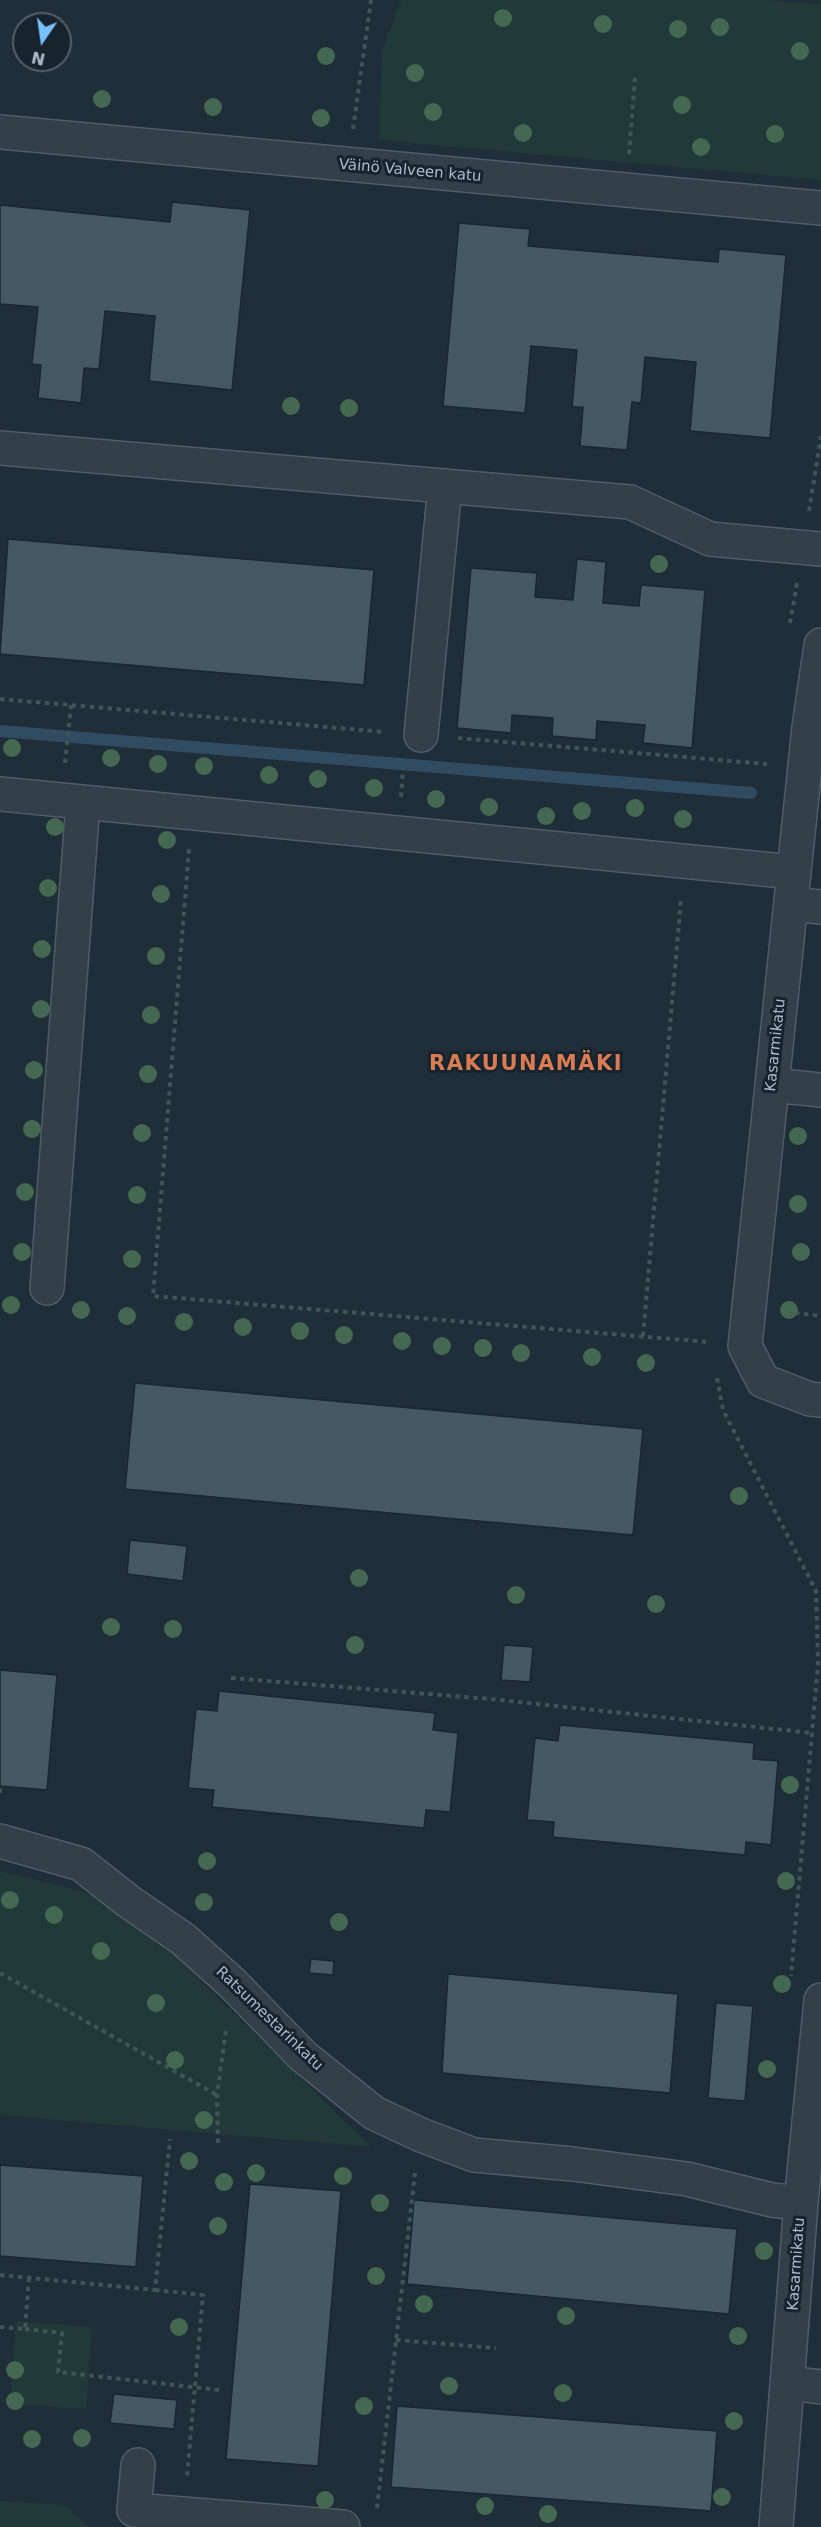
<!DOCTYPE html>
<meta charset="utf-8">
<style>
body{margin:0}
#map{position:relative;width:821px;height:2527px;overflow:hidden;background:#1f2e39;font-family:"DejaVu Sans",sans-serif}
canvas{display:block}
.north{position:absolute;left:12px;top:12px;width:60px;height:60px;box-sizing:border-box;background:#18242d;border:2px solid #54606a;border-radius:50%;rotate:193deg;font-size:16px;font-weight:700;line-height:24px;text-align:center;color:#adbac6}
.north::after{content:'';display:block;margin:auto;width:21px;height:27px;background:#79c0fe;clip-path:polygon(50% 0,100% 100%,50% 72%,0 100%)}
</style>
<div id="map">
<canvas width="821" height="2527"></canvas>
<div class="north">N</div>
</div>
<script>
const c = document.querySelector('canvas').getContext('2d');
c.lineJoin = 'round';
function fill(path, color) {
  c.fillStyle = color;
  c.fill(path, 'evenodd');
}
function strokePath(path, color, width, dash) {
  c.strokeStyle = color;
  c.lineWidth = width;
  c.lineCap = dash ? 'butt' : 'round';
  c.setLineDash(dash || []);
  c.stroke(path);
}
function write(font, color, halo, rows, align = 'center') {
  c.font = font + ' "DejaVu Sans",sans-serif';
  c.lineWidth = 6;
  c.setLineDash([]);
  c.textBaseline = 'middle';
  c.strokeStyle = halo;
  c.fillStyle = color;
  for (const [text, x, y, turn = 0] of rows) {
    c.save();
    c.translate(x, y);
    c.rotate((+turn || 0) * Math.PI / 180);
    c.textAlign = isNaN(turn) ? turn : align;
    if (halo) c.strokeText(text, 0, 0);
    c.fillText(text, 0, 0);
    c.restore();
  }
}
const green = new Path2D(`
 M401,0H764L821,4V180L379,140L382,51Z
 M0,1871L85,1892L154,1936L371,2147L0,2115Z
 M16,2321L92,2327L86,2409L10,2404Z
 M0,2501L64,2505L90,2527H0Z`);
const stream = new Path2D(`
 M0,731L751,793`);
const building = new Path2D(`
 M172,202L250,210L232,390L149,381L155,316L105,311L99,369L84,368L81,403L38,398L41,365L32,364L38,307L0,304V205L170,222Z
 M459,223L530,229L528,246L718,262L719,249L786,255L770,438L690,431L696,362L645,357L641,403L632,402L627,450L580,446L583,407H572L577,350L531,346L525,413L443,406Z
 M8,539L374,570L364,685L0,654Z
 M577,559L606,562L603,603L639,606L641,585L705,590L692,748L643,743L645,725L597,721L596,740L552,736L553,718L512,715L511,733L457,728L471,568L537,573L535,597L573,600Z
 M135,1383L643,1429L633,1535L125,1489Z
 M130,1540L187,1546L183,1581L127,1574Z
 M504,1645L533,1647L530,1682L501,1680Z
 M0,1670L57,1675L47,1790L0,1786Z
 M219,1691L435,1713L433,1730L458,1733L450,1812L426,1810L424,1828L212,1807L214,1790L188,1788L196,1709L217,1711Z
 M560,1725L754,1743L753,1759L778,1761L771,1845L746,1842L745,1855L553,1837L554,1822L527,1820L535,1738L558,1741Z
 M311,1959L334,1961L333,1975L309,1973Z
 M448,1974L678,1994L670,2093L442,2073Z
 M716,2003L753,2006L745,2101L708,2098Z
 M0,2165L143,2176L136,2267L0,2256Z
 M250,2184L341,2191L318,2466L226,2459Z
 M414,2200L737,2229L729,2314L407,2284Z
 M114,2394L177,2400L174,2429L110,2423Z
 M397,2406L717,2431L711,2511L391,2487Z`);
const path = new Path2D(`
 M353,129L371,0
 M629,154L635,77
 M809,511L821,436
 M790,623L797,583
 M0,699L385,732
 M458,738L767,764
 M65,763L71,705
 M401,797L403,769
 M189,849L153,1296L708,1342
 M786,1312L821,1316
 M643,1336L681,899
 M717,1378L723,1410L816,1591L818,1663L791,1976
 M231,1678L490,1699L812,1733
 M0,1793V1786
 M0,1973L217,2095
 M218,2143L217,2095L226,2030
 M0,2275L155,2290L170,2139
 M155,2290L203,2295L187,2476
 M0,2327L25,2329L29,2278
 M25,2329L62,2333L58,2372L220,2390
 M396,2340L496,2348
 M377,2508L415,2173`);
const minor = new Path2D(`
 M0,132L821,208
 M0,448L630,502L710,539L821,549
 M821,645L809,727L745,1346L763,1381L810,1399L821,1400
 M421,735L445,486
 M0,794L794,872
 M791,904L821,907
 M772,1085L821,1090
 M47,1288L83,802
 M0,1841L81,1864L128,1901L183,1939L232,1983L303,2056L374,2113L421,2135L474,2155L573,2164L687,2179L772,2200L801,2203
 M788,2383L821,2387
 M138,2465L134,2510L343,2527
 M776,2527L801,2203L821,2000`);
const trees = [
 [503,18],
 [603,24],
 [720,27],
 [678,29],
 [800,51],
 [326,56],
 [415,73],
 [102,99],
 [682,105],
 [213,107],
 [433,112],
 [321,118],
 [523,133],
 [775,134],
 [701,147],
 [291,406],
 [349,408],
 [659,564],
 [12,748],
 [111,758],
 [158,764],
 [204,766],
 [269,775],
 [318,779],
 [374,788],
 [436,799],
 [489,807],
 [635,808],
 [582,811],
 [546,816],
 [683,819],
 [55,827],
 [167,840],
 [48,888],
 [161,894],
 [42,949],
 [156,956],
 [41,1009],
 [151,1015],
 [34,1070],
 [148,1074],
 [32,1129],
 [142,1133],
 [798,1136],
 [25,1192],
 [137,1195],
 [798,1204],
 [22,1252],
 [801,1252],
 [132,1259],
 [11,1305],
 [81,1310],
 [789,1310],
 [127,1316],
 [184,1322],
 [243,1327],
 [300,1331],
 [344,1335],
 [402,1341],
 [442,1346],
 [483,1348],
 [521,1353],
 [592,1357],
 [646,1363],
 [739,1496],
 [359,1578],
 [516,1595],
 [656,1604],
 [111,1627],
 [173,1629],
 [355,1645],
 [790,1785],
 [207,1861],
 [786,1881],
 [10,1900],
 [204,1902],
 [54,1915],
 [339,1922],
 [101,1951],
 [782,1984],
 [156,2003],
 [175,2060],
 [767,2069],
 [204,2120],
 [189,2161],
 [256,2173],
 [343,2176],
 [224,2182],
 [380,2203],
 [218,2226],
 [764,2251],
 [376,2276],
 [424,2304],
 [566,2316],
 [179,2327],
 [738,2336],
 [15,2370],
 [449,2386],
 [563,2393],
 [15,2401],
 [364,2406],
 [734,2421],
 [82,2438],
 [32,2439],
 [722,2497],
 [325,2500],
 [485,2506],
 [548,2514]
];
const streetNames = [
 ["Väinö Valveen katu",410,171,5],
 ["Kasarmikatu",776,1045,-84],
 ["Ratsumestarinkatu",269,2019,44],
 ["Kasarmikatu",797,2264,-86]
];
const districtNames = [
 ["RAKUUNAMÄKI",526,1065]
];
fill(green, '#213a39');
strokePath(stream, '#314c61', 12);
fill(building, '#475865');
strokePath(building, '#1a2630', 1.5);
strokePath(minor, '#505d67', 36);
strokePath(path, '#3e5656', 4, [4.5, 4.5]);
strokePath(minor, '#333f49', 33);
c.fillStyle = '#446852';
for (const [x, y] of trees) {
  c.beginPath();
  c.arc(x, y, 9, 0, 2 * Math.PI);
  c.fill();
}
write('15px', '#adbac6', '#18242d', streetNames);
c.letterSpacing = '1.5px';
write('bold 21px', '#da7b54', '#18242d', districtNames);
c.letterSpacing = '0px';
</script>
